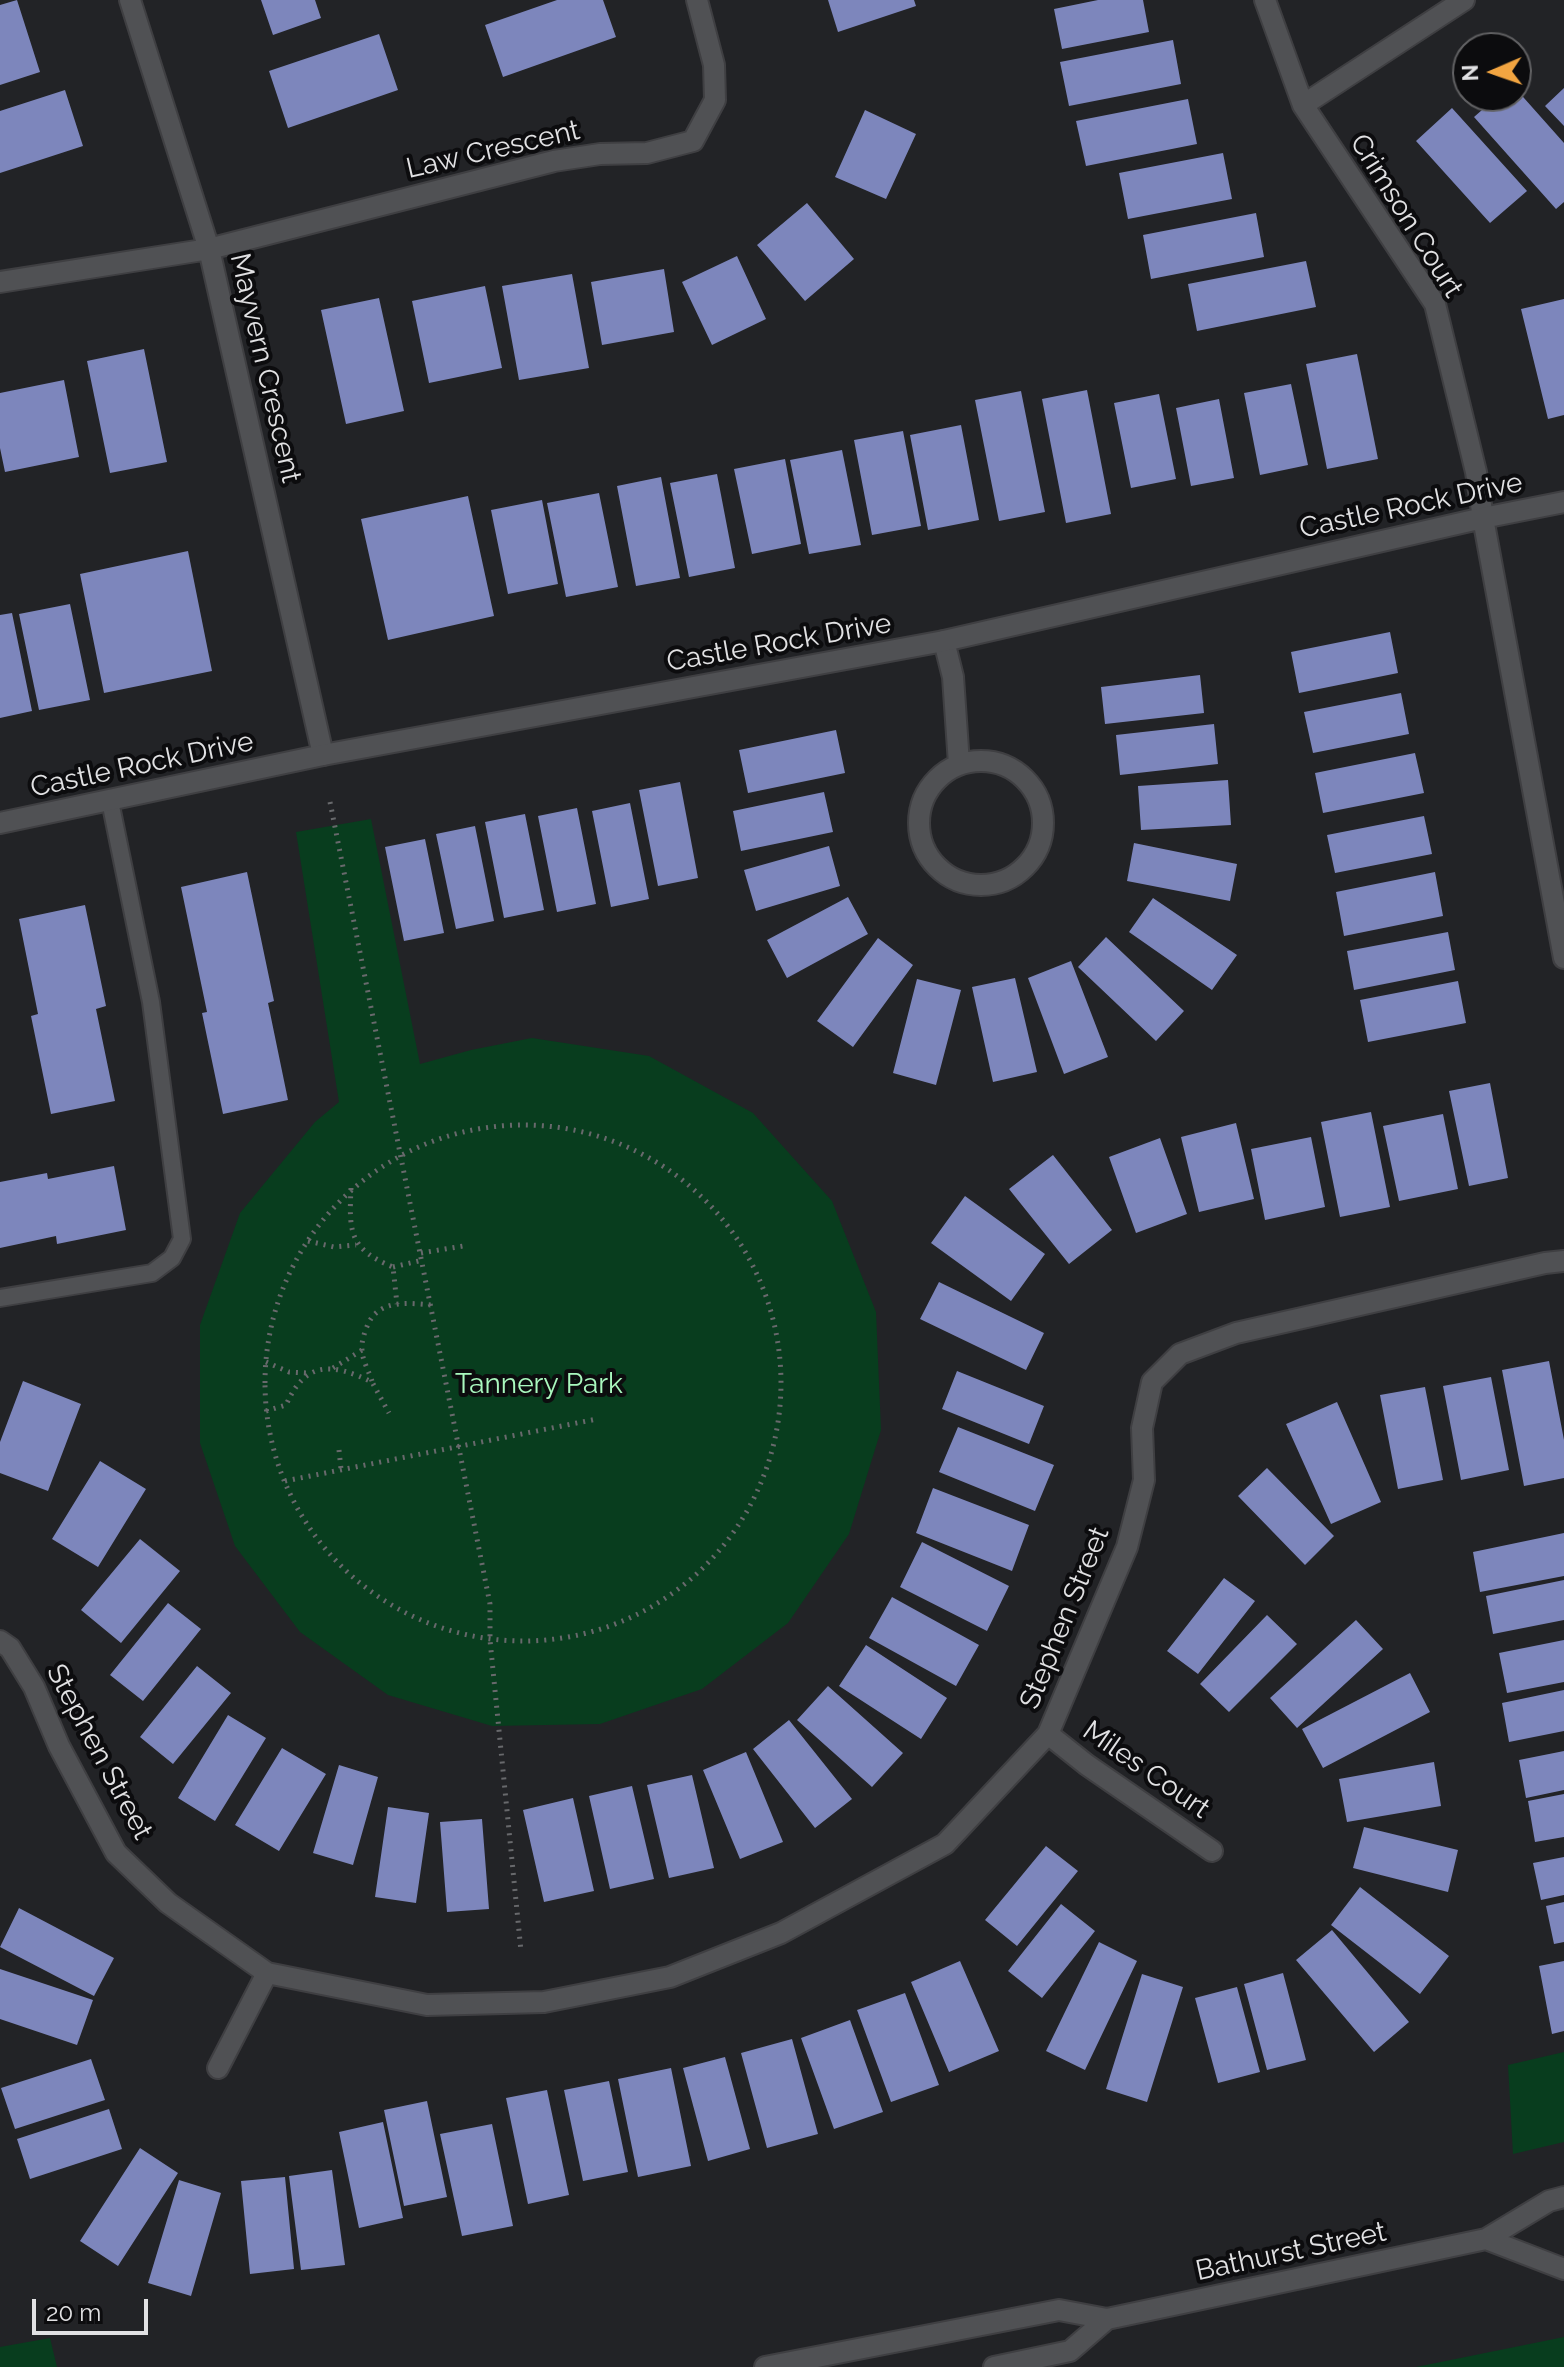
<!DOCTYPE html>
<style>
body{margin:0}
#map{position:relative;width:1564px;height:2367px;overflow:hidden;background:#222326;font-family:Raleway,sans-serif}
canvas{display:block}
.north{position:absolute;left:1452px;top:32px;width:80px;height:80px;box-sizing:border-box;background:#0c0c0e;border:2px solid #616163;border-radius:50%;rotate:268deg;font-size:22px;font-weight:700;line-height:32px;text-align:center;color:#e1e1e3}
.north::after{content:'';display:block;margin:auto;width:28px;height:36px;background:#f2a541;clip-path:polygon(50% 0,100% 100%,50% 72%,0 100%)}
.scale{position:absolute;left:32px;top:2299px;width:116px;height:36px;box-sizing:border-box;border:4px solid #e1e1e3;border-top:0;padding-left:10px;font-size:24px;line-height:28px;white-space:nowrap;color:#e1e1e3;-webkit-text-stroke:6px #0c0c0e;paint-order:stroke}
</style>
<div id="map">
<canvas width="1564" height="2367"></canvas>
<div class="north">N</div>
<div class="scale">20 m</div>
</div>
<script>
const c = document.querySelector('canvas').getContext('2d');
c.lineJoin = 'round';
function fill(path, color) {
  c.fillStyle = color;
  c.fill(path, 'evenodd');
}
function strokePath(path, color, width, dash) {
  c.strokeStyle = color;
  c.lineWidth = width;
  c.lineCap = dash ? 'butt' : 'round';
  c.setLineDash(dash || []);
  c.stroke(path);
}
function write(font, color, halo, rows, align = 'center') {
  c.font = font + ' Raleway,sans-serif';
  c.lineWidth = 8;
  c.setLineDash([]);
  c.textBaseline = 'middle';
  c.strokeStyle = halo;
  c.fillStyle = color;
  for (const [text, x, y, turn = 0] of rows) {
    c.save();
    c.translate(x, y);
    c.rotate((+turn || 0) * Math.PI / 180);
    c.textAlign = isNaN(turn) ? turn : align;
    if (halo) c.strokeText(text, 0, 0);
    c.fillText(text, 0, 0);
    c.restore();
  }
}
const green = new Path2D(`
 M371,819L420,1064L471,1050L532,1038L649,1056L753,1113L832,1201L876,1312L881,1430L849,1534L788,1623L702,1689L600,1724L492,1726L388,1695L300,1632L235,1546L200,1443V1325L240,1213L315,1122L339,1102L296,832Z
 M1564,2052V2142L1513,2154L1508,2065Z
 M1564,2337V2367H1416Z
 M50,2338L57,2367H0V2347Z`);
const building = new Path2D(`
 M17,0L40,72L0,85V5Z
 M261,0H315L321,18L273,35Z
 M557,0H603L616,37L503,77L485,25Z
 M828,0H914L916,6L838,32Z
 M1098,0H1143L1149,32L1062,49L1054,9Z
 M379,34L398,90L288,128L269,71Z
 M1173,40L1181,84L1069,106L1060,62Z
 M1564,88V126L1545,106Z
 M1516,89L1564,143V202L1556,209L1474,117L1498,96H1516Z
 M65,90L83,146L0,173V111Z
 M1188,99L1197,144L1086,166L1076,121Z
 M1452,108L1527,191L1490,223L1416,141Z
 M865,110L916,134L886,199L835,177Z
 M1223,153L1232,199L1128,219L1119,173Z
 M807,203L854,259L805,301L757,245Z
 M1256,213L1264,257L1151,279L1143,235Z
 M737,256L766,319L712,345L682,282Z
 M1306,261L1316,307L1197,331L1188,284Z
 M664,269L674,332L602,345L591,282Z
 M572,274L589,368L519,380L502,286Z
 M485,286L502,368L429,383L412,301Z
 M379,298L404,411L346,424L321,310Z
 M1564,299V415L1548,419L1521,309Z
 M144,349L167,462L110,473L87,361Z
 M1357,354L1378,459L1327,469L1306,364Z
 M64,380L79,457L5,472L0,448V393Z
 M1291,384L1308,465L1260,475L1244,393Z
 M1087,390L1111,514L1066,523L1042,399Z
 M1021,391L1045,512L999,521L975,400Z
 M1159,394L1176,479L1131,488L1114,403Z
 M1219,399L1234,478L1191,486L1176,408Z
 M961,425L979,520L928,530L910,435Z
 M903,431L921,526L872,535L854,440Z
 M842,450L861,545L809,554L790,460Z
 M785,459L801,544L752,554L734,469Z
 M717,474L735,568L689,577L670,483Z
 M661,477L680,578L636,586L617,486Z
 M599,493L618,587L566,597L547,503Z
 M468,496L494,616L388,640L361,519Z
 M542,500L558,584L508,594L491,510Z
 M188,551L212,671L104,693L80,574Z
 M70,604L90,700L39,710L19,614Z
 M12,613L32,711L0,718V615Z
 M1390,632L1398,673L1299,693L1291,652Z
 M1200,675L1204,713L1105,724L1101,687Z
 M1401,693L1409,734L1313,753L1304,712Z
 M1214,724L1218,764L1120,775L1116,735Z
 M836,730L845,773L748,793L739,750Z
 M1415,753L1424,793L1323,813L1315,773Z
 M1228,780L1231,825L1141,830L1138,786Z
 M680,782L698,878L658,886L639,790Z
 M824,792L833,832L741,851L733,811Z
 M630,803L649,899L611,907L592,811Z
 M577,808L596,904L557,912L538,816Z
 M525,814L544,910L504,918L485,822Z
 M1424,816L1432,854L1335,873L1327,835Z
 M475,826L494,921L456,929L436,834Z
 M425,839L444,933L404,941L385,847Z
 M1134,843L1237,864L1230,901L1127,881Z
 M829,846L840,886L756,911L744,870Z
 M247,872L274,1001L268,1003L288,1100L223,1114L202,1013L207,1012L181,887Z
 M1435,872L1443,916L1344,936L1336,892Z
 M848,897L868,934L787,978L767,940Z
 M1153,898L1237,955L1212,990L1129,932Z
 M85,905L106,1006L96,1009L115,1101L51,1114L31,1016L38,1014L19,919Z
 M1448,932L1455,970L1354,990L1347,951Z
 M1106,937L1184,1011L1156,1041L1078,967Z
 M878,938L913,965L853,1047L817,1021Z
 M1071,961L1108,1057L1064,1074L1028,978Z
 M1015,978L1037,1072L993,1082L972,987Z
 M917,979L961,990L936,1085L893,1073Z
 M1458,981L1466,1023L1368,1042L1360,1000Z
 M1490,1083L1508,1178L1469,1186L1449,1091Z
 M1371,1112L1390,1207L1340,1217L1321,1122Z
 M1443,1114L1458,1189L1399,1201L1383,1126Z
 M1236,1123L1254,1199L1199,1212L1181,1137Z
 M1311,1137L1325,1207L1265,1220L1251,1149Z
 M1160,1138L1187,1214L1136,1233L1109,1157Z
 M1053,1155L1112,1230L1069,1264L1009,1189Z
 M114,1166L126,1230L57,1244L56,1236L0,1248V1182L47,1173L48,1179Z
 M965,1196L1045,1254L1011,1301L931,1243Z
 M939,1282L1044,1333L1026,1370L920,1319Z
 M1549,1361L1564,1440V1478L1524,1486L1502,1370Z
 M957,1371L1044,1406L1029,1444L942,1409Z
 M1491,1377L1509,1470L1461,1480L1443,1386Z
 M23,1381L81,1404L48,1491L0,1473V1442Z
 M1425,1387L1443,1480L1398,1489L1380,1395Z
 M1337,1402L1381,1502L1331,1524L1286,1424Z
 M958,1427L1054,1465L1035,1511L939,1472Z
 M100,1461L146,1489L98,1567L52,1539Z
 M1267,1468L1334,1536L1305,1565L1238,1496Z
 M933,1488L1029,1525L1012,1571L916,1533Z
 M1564,1533V1576L1480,1592L1473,1552Z
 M140,1539L180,1571L121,1643L81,1610Z
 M922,1542L1009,1586L987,1631L900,1587Z
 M1224,1578L1255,1601L1198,1674L1167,1651Z
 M1564,1580V1620L1493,1634L1486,1596Z
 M892,1597L979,1645L956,1686L869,1638Z
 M168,1603L201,1629L143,1701L110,1675Z
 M1267,1615L1297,1644L1229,1712L1200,1684Z
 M1356,1620L1383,1649L1297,1728L1270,1698Z
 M1564,1640V1682L1507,1693L1499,1653Z
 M866,1645L947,1698L921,1739L839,1686Z
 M197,1666L231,1693L173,1764L140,1737Z
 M1410,1673L1430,1712L1323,1768L1302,1729Z
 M828,1686L903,1753L872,1787L797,1720Z
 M1564,1690V1731L1509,1742L1502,1703Z
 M228,1715L266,1738L215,1821L178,1798Z
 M789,1720L852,1799L815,1828L753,1749Z
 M282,1748L326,1774L279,1851L235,1825Z
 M1564,1751V1790L1526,1798L1519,1760Z
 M746,1752L783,1842L740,1859L703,1770Z
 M1434,1762L1441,1806L1347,1822L1339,1779Z
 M339,1765L378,1777L353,1865L313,1853Z
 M692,1775L714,1868L669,1878L647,1785Z
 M632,1786L654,1879L610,1889L589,1796Z
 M1564,1794V1837L1535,1842L1528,1801Z
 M573,1798L594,1891L544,1902L523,1810Z
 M388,1807L429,1813L416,1903L375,1897Z
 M482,1819L489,1909L447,1912L440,1822Z
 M1364,1827L1458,1850L1448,1892L1353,1868Z
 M1046,1846L1078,1871L1017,1946L985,1920Z
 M1564,1857V1895L1541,1900L1533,1863Z
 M1360,1887L1449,1956L1420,1994L1331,1925Z
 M1564,1902V1942L1554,1944L1546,1906Z
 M1061,1904L1095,1931L1042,1998L1008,1971Z
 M19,1908L114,1958L94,1996L0,1947Z
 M1332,1930L1409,2022L1374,2052L1296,1960Z
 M1099,1942L1137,1961L1085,2070L1046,2051Z
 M960,1961L999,2051L949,2072L911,1982Z
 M1564,1961V2031L1552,2034L1539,1966Z
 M0,1969L93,2000L77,2045L0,2019Z
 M1283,1973L1306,2060L1267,2070L1244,1984Z
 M1142,1974L1183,1987L1147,2102L1106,2089Z
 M1237,1987L1260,2072L1218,2083L1195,1998Z
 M905,1993L939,2085L891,2102L857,2010Z
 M850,2020L883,2112L834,2129L801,2038Z
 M792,2039L818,2134L767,2148L741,2053Z
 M725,2057L750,2149L708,2161L683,2068Z
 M91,2059L105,2100L15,2129L1,2088Z
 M671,2068L691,2166L638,2177L618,2079Z
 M609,2081L628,2172L583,2181L564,2090Z
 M547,2090L569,2195L528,2204L506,2098Z
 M427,2101L447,2197L404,2206L384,2110Z
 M109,2109L122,2149L30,2179L17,2139Z
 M383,2122L403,2218L359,2228L339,2132Z
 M492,2124L513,2226L462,2236L440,2134Z
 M140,2148L178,2173L118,2266L80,2241Z
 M332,2170L345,2265L301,2270L289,2176Z
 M285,2177L294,2269L250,2274L241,2181Z
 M179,2180L221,2193L191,2296L148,2283Z`);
const path = new Path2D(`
 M330,802L490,1604V1640L521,1951
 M265 1383a258 258 0 1 1 516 0a258 258 0 1 1-516 0Z
 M351,1188C349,1232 349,1249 393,1267L397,1304
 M308,1241L334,1247L356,1245
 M421,1253L463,1246
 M393,1267L423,1260
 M266,1362L289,1372L307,1373
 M333,1368L362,1350
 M372,1381C369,1372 362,1359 362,1350C361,1342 365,1331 368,1324C380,1299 408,1303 431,1305
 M266,1411L286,1405C306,1360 332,1363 372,1382L389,1413
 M339,1450L341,1469
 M285,1481L597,1419`);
const service = new Path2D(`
 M0,1298L152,1273L172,1258L182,1239L151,1002L110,801`);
const minor = new Path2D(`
 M130,0L209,249L323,755
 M1265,0L1303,105L1435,304L1476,472L1483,518
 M1303,105L1464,0
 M0,282L209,249L554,161L600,154L647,153L693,141L715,100L714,65L697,0
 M944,641L953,677L959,764
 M919 823a62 62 0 1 1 124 0a62 62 0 1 1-124 0Z
 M0,1641L10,1648L34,1687L59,1746L116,1853L168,1903L267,1973L427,2005L544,2002L670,1977L781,1933L945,1844L1048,1734L1127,1547L1144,1480L1142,1428L1152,1382L1180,1354L1236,1333L1545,1263L1564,1261
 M1048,1734L1087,1765L1212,1851
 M218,2068L267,1973`);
const tertiary = new Path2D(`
 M1483,518L1564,958
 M0,823L323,755L944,641L1483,518L1564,502`);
const secondary = new Path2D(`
 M1486,2239L1564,2269
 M765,2367L1059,2310L1107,2319L1486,2239L1549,2201L1564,2197
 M994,2367L1070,2351L1107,2319`);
const streetNames = [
 ["Law Crescent",493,150,-13],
 ["Crimson Court",1406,216,58],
 ["Mayvern Crescent",265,368,77],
 ["Castle Rock Drive",1411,506,-12],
 ["Castle Rock Drive",779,643,-10],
 ["Castle Rock Drive",142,765,-12],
 ["Stephen Street",1065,1618,-68],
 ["Stephen Street",99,1752,62],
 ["Miles Court",1146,1770,35],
 ["Bathurst Street",1291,2252,-12]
];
const parkNames = [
 ["Tannery Park",539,1385]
];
fill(green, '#083d1e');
fill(building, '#7d86bc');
strokePath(service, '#3f3f42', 20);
strokePath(minor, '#3f3f42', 24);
strokePath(tertiary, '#3f3f42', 24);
strokePath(secondary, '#3f3f42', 24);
strokePath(path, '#68696c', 5, [2, 6]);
strokePath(service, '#505154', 16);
strokePath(minor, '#505154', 20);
strokePath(tertiary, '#505154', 20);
strokePath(secondary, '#505154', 20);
write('28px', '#e1e1e3', '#0c0c0e', streetNames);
write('28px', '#a9f8be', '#0c0c0e', parkNames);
</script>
